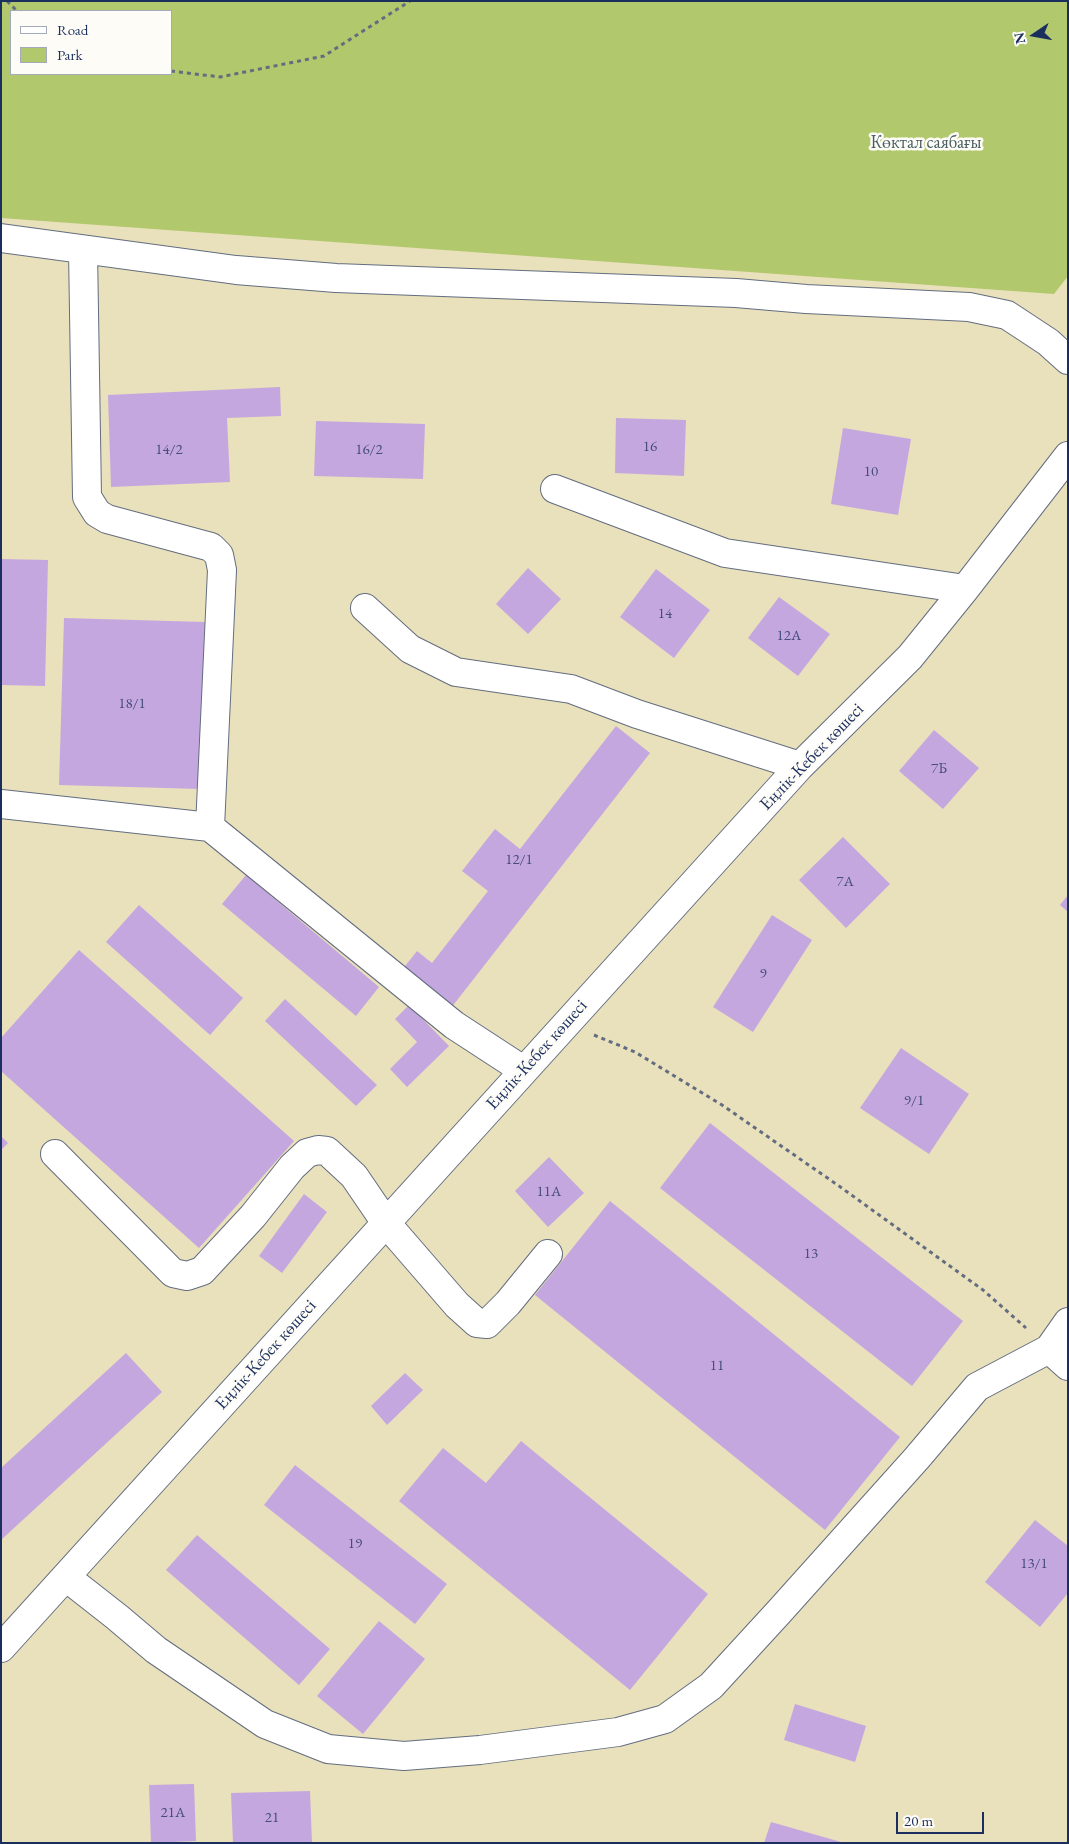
<!DOCTYPE html>
<meta charset="utf-8">
<style>
body{margin:0}
#map{position:relative;width:1069px;height:1844px;overflow:hidden;background:#e9e0bc;font-family:"EB Garamond",serif}
canvas{display:block}
.frame{position:absolute;inset:0;border:2px solid #1b2f5e;pointer-events:none}
.legend{position:absolute;left:10px;top:10px;width:162px;height:65px;box-sizing:border-box;background:#fdfcf7;border:1px solid #a3aaba;margin:0;padding:6px 9px;list-style:none;font-size:15px;color:#1b2f5e}
.legend li{display:flex;align-items:center;gap:10px;height:25px}
.legend b{width:25px;border:1px solid #a3aaba}
.north{position:absolute;left:1009px;top:10px;width:50px;height:50px;-webkit-text-stroke:4px #fdfcf7;paint-order:stroke;rotate:258deg;font-size:14px;font-weight:700;line-height:20px;text-align:center;color:#1b2f5e}
.north::after{content:'';display:block;margin:auto;width:18px;height:22px;background:#1b2f5e;clip-path:polygon(50% 0,100% 100%,50% 72%,0 100%)}
.scale{position:absolute;left:896px;top:1812px;width:88px;height:22px;box-sizing:border-box;border:2px solid #1b2f5e;border-top:0;padding-left:6px;font-size:15px;line-height:18px;white-space:nowrap;color:#1b2f5e;-webkit-text-stroke:4px #fdfcf7;paint-order:stroke}
</style>
<div id="map">
<canvas width="1069" height="1844"></canvas>
<div class="frame"></div>
<ul class="legend">
<li><b style="height:6px;background:#fff"></b>Road</li>
<li><b style="height:14px;background:#b2c86c"></b>Park</li>
</ul>
<div class="north">N</div>
<div class="scale">20 m</div>
</div>
<script>
const c = document.querySelector('canvas').getContext('2d');
c.lineJoin = 'round';
function fill(path, color) {
  c.fillStyle = color;
  c.fill(path, 'evenodd');
}
function strokePath(path, color, width, dash) {
  c.strokeStyle = color;
  c.lineWidth = width;
  c.lineCap = dash ? 'butt' : 'round';
  c.setLineDash(dash || []);
  c.stroke(path);
}
function write(font, color, halo, rows, align = 'center') {
  c.font = font + ' "EB Garamond",serif';
  c.lineWidth = 5;
  c.setLineDash([]);
  c.textBaseline = 'middle';
  c.strokeStyle = halo;
  c.fillStyle = color;
  for (const [text, x, y, turn = 0] of rows) {
    c.save();
    c.translate(x, y);
    c.rotate((+turn || 0) * Math.PI / 180);
    c.textAlign = isNaN(turn) ? turn : align;
    if (halo) c.strokeText(text, 0, 0);
    c.fillText(text, 0, 0);
    c.restore();
  }
}
const green = new Path2D(`
 M1,1H1068V276L1054,294L1,218ZM11,11H171V74H11Z`);
const building = new Path2D(`
 M280,387L281,416L227,418L230,482L111,487L108,395Z
 M616,418L686,420L684,476L615,473Z
 M316,421L425,424L423,479L314,476Z
 M843,428L911,439L898,515L831,504Z
 M1,559L48,560L45,686L1,685Z
 M528,568L561,599L528,634L496,604Z
 M656,569L710,610L674,658L620,617Z
 M779,597L830,634L798,676L748,638Z
 M64,618L205,622L200,789L59,785Z
 M616,726L650,753L451,1008L402,970L417,951L432,963L488,891L462,871L495,829L520,849Z
 M934,730L979,768L943,809L899,771Z
 M843,837L890,884L846,928L799,880Z
 M246,875L379,987L356,1016L222,904Z
 M1068,895V912L1060,905Z
 M139,905L243,998L210,1035L106,942Z
 M772,915L812,940L753,1032L713,1007Z
 M79,950L294,1141L199,1248L1,1071V1038Z
 M285,999L377,1085L356,1106L265,1021Z
 M409,1005L449,1046L407,1087L390,1069L417,1042L395,1019Z
 M901,1048L969,1094L929,1154L860,1108Z
 M710,1123L963,1321L912,1386L660,1188Z
 M1,1136L8,1143L1,1150Z
 M549,1157L584,1193L548,1227L515,1191Z
 M304,1194L327,1212L282,1273L259,1256Z
 M610,1201L900,1437L825,1530L535,1295Z
 M126,1353L162,1392L1,1540V1468Z
 M405,1373L423,1390L387,1425L371,1406Z
 M521,1441L708,1594L630,1690L399,1501L443,1448L486,1483Z
 M295,1465L447,1584L415,1624L264,1505Z
 M1035,1520L1068,1546V1593L1040,1627L985,1582Z
 M197,1535L330,1649L299,1685L166,1570Z
 M379,1621L425,1659L363,1734L317,1696Z
 M795,1704L866,1726L855,1762L784,1740Z
 M194,1784L196,1841L151,1843L149,1785Z
 M310,1791L312,1843H233L231,1793Z
 M771,1822L841,1842V1843H764Z`);
const path = new Path2D(`
 M7,1L17,11
 M171,71L220,77L324,56L410,1
 M594,1035L635,1052L722,1105L839,1186L983,1290L1026,1328`);
const minor = new Path2D(`
 M1,238L236,270L336,278L736,293L806,299L969,307L1007,315L1048,342L1068,360
 M83,250L87,497L97,513L107,519L211,547L219,555L222,570L210,827
 M555,489L725,553L965,589
 M365,608L410,649L456,672L571,689L637,714L800,766
 M1,804L210,827L454,1025L523,1070
 M55,1154L173,1273L187,1276L202,1271L253,1216L292,1167L307,1153L318,1150L327,1151L354,1176L386,1223L457,1305L477,1323L487,1324L508,1303L548,1254
 M1049,1349L1068,1366
 M66,1577L117,1617L156,1650L265,1724L328,1749L404,1756L480,1750L618,1732L665,1719L711,1686L778,1613L917,1458L977,1387L1049,1349L1068,1322
 M1,1648L800,766L910,657L965,589L1068,456`);
const numberNames = [
 ["16",650,447],
 ["14/2",169,450],
 ["16/2",369,450],
 ["10",871,472],
 ["14",665,614],
 ["12А",789,636],
 ["18/1",132,704],
 ["7Б",939,769],
 ["12/1",519,860],
 ["7А",845,882],
 ["9",763,974],
 ["9/1",914,1101],
 ["11А",549,1192],
 ["13",811,1254],
 ["11",717,1366],
 ["19",355,1544],
 ["13/1",1034,1564],
 ["21А",173,1813],
 ["21",272,1818]
];
const parkNames = [
 ["Көктал саябағы",926,143]
];
const streetNames = [
 ["Еңлік-Кебек көшесі",812,757,-46],
 ["Еңлік-Кебек көшесі",537,1055,-48],
 ["Еңлік-Кебек көшесі",266,1355,-48]
];
fill(green, '#b2c86c');
fill(building, '#c5a7df');
strokePath(minor, '#636d7f', 30);
strokePath(path, '#636d7f', 3, [4, 4]);
strokePath(minor, '#fff', 28);
write('15px', '#464d7e', null, numberNames);
write('18px', '#485d62', '#fdfcf7', parkNames);
write('18px', '#1b2f5e', '#fdfcf7', streetNames);
</script>
